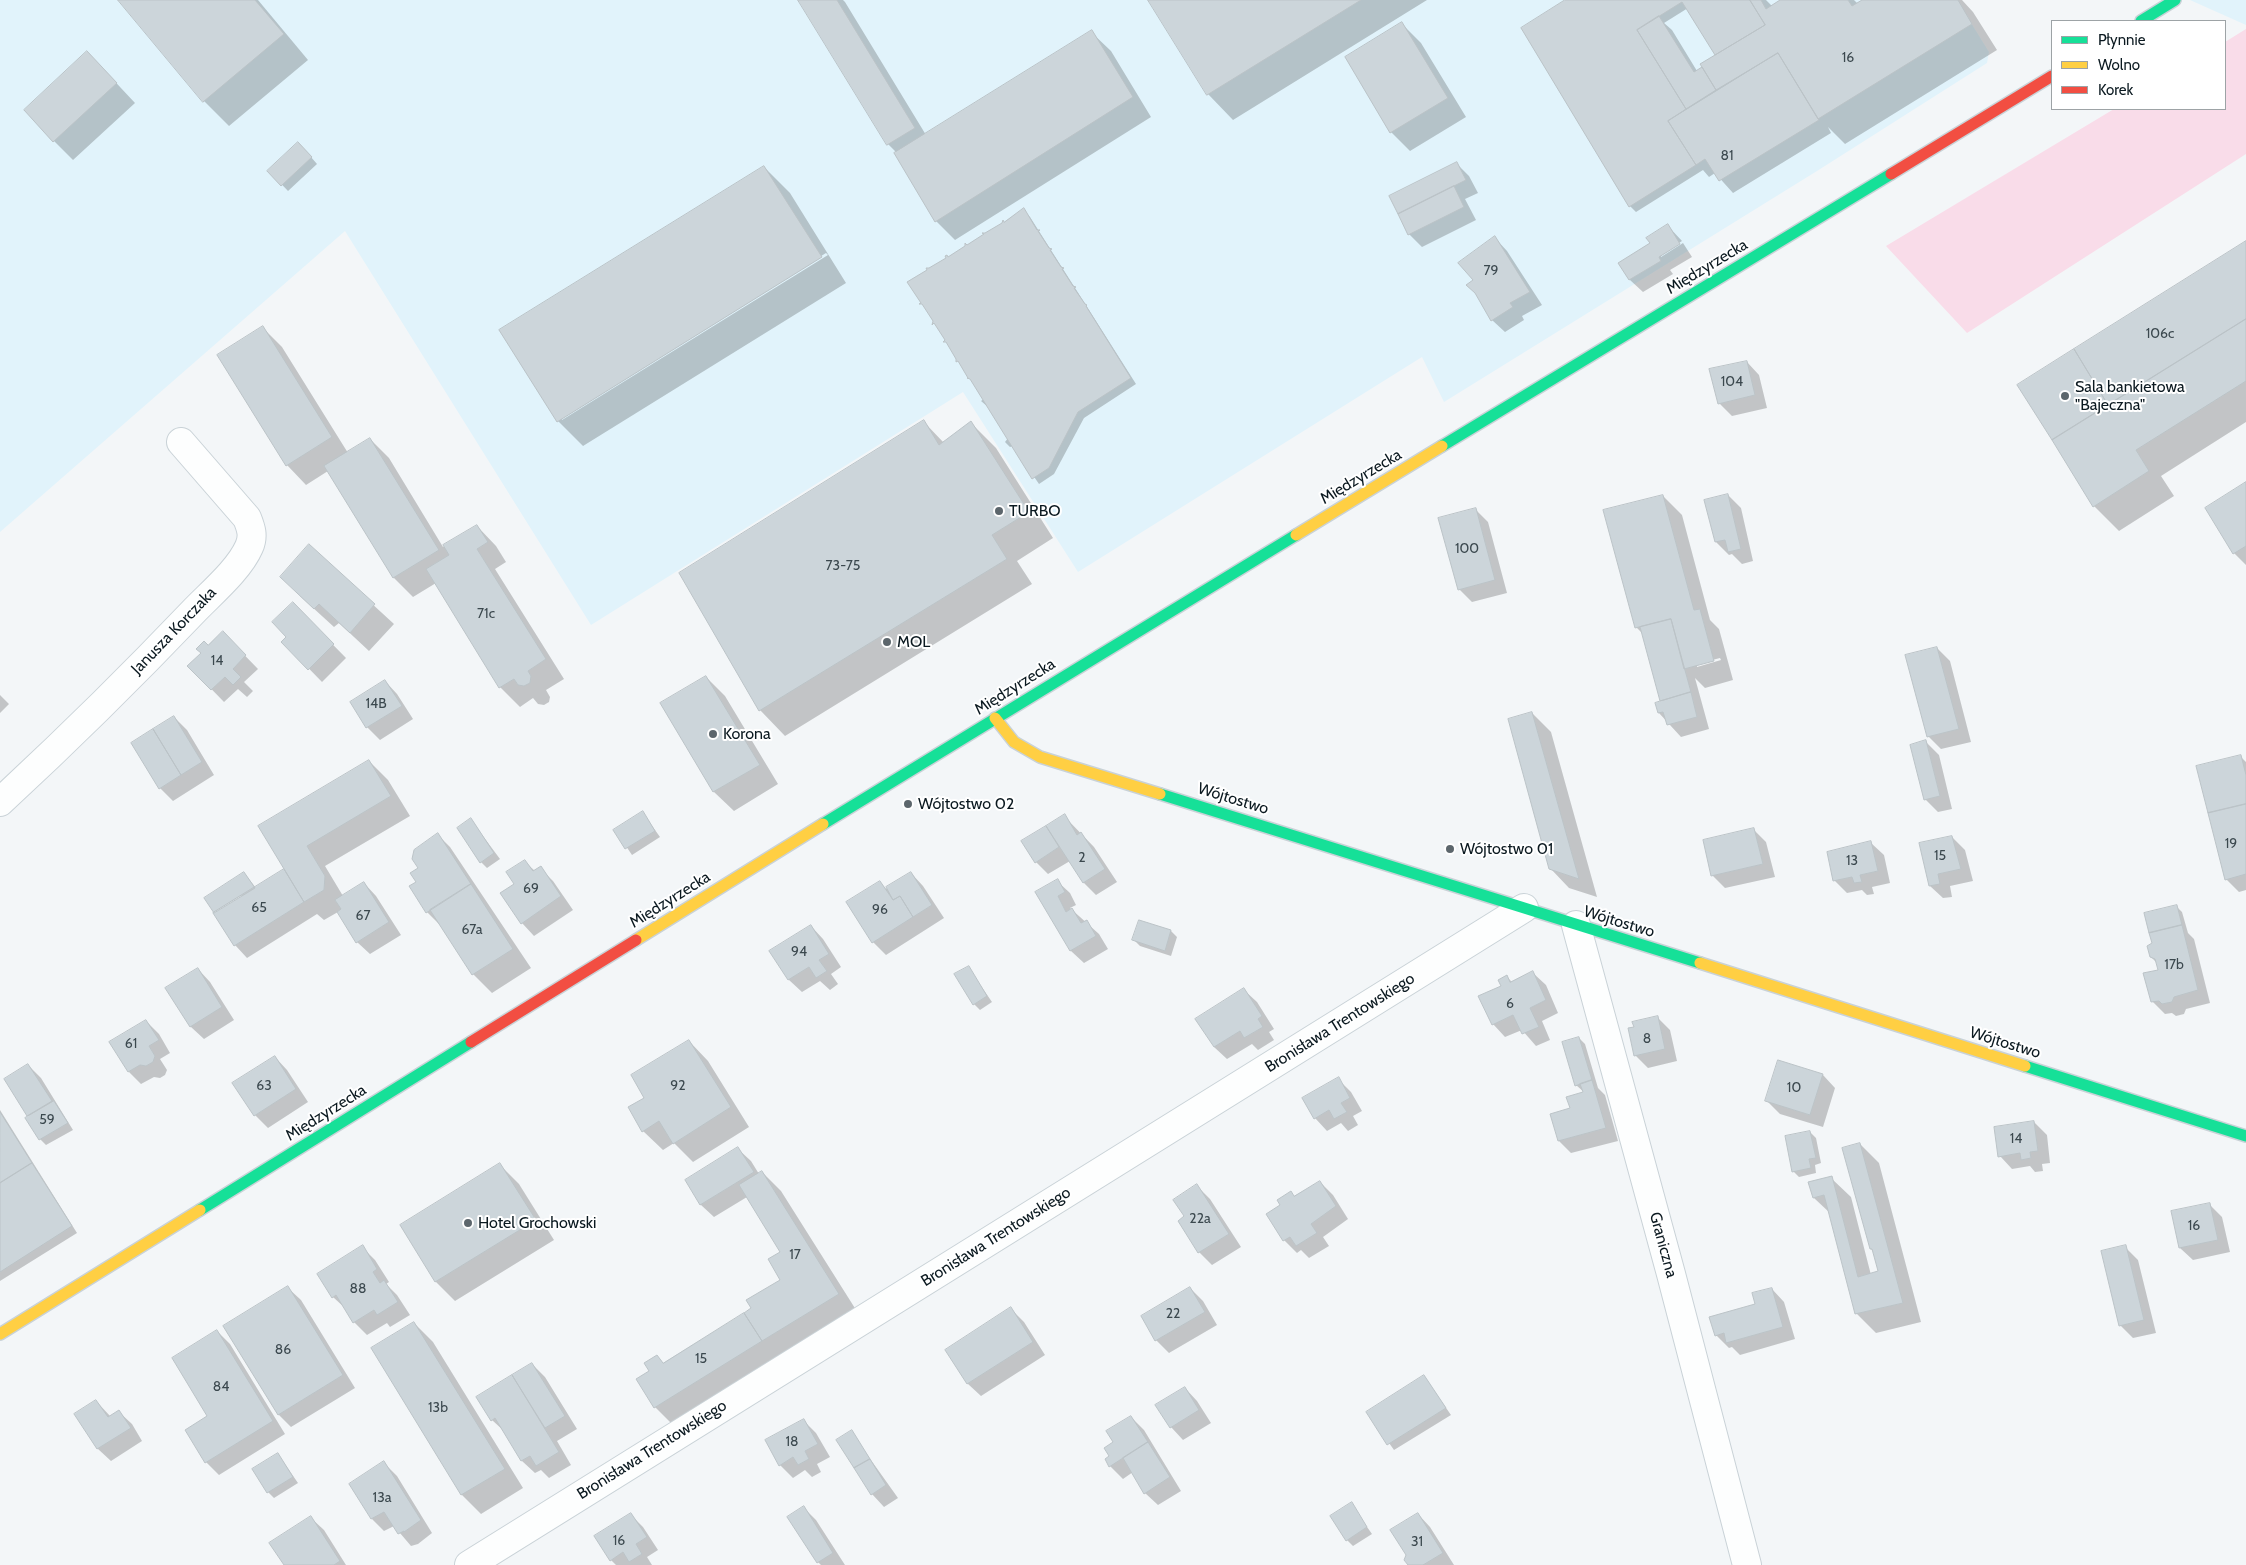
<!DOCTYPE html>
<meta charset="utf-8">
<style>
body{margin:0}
#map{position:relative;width:2246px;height:1565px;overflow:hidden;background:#f3f6f8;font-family:Cabin,sans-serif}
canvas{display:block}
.legend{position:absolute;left:2051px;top:20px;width:175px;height:90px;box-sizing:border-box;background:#fff;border:1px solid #9da3a6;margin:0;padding:6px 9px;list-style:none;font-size:15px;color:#0b1920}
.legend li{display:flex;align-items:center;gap:10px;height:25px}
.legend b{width:25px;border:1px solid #9da3a6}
</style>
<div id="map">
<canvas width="2246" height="1565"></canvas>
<ul class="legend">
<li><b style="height:6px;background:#16e098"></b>Płynnie</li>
<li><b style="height:6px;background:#ffcf43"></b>Wolno</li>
<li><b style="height:6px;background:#f24e42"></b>Korek</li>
</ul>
</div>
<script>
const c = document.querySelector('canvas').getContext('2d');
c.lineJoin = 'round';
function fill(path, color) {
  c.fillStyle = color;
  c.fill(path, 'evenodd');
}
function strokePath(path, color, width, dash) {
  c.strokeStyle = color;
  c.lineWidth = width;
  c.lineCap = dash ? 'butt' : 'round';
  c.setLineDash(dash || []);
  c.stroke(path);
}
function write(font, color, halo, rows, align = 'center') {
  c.font = font + ' Cabin,sans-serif';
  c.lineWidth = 4;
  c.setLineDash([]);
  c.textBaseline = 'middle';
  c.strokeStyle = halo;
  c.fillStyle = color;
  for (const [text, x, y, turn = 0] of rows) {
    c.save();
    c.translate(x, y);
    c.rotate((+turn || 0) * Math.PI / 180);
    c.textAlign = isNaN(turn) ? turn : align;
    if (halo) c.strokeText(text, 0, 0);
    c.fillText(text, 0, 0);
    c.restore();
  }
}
const built = new Path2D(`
 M0,0H1957L1989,52L1987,63L1817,171L1444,402L1422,357L1078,572L963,392L591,625L345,231L0,532Z
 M2190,0H2246V25Z`);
const green = new Path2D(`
 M2246,29V154L1967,333L1886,246L2114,109H2225V42Z`);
const shadow = new Path2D(`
 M120,0H258L308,60L229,126L204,101Z
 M800,0H843L845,2L926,135L1091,32L1111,51L1151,117L955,240L936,221L897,153L888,144Z
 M1149,0H1427L1233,120L1208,94Z
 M1567,0H1766L1772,6L1783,0H1854L1858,4L1864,0H1962L1973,12L1997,50L1845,144L1828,127L1831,133L1733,193L1715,173L1709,177L1703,170L1636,212L1630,206ZM1688,8L1717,55L1697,71L1672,30L1664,23Z
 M1402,24L1421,43L1466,117L1410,151L1391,132Z
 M106,72L135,103L73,160L54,141Z
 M304,149L317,164L288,191L269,171Z
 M1456,163L1469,176L1478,193L1465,199L1476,220L1422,247L1409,234L1390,197Z
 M764,167L790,193L846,283L583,446L558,421ZM826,253L828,255L562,420V417Z
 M1024,211L1030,217L1136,384L1084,418L1054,474L1039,484L1013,446L1010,447L1005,442L1008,438L988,407L981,401L984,399Z
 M1668,226L1682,241L1661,254V257L1683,243L1692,257L1670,270L1673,274L1643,292L1630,280L1620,263L1651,243Z
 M1495,238L1507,251L1542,305L1522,316L1524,320L1505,332L1492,320L1475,280Z
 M2246,242V422L2161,476L2174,496L2119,531L2094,506L2019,385Z
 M263,328L282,347L348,453L370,439L389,458L443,547L477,526L496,546L506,562L495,569L564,679L546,690L550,697L549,702L544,705L538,704L533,698L520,707L500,687L436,583L413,597L394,578L328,471L306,485L287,465Z
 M1747,362L1759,375L1767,408L1732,416L1720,404Z
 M924,422L944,443L971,423L996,448L1053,538L1017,561L1032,584L785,736L760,710Z
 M2246,484V565L2234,553Z
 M1728,495L1741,508L1753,561L1742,564L1732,554L1729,555L1716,542L1706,501Z
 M1663,496L1682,515L1710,620L1719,629L1733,680L1705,688L1695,678L1709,729L1681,737L1659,713L1662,701L1644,635L1636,627ZM1720,658L1721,660L1697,667V664Z
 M1475,509L1488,522L1507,593L1472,602L1459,589Z
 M309,546L394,624L369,651L339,623L334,627L300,596Z
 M293,604L346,658L322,682L283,642L288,637Z
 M223,633L258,669L244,682L253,691L247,697L238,689L224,702L189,666Z
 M1937,648L1950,661L1971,742L1941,749L1928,736Z
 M706,677L725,696L778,784L734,811L714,792L661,704Z
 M385,681L397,694L413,719L380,740L367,727Z
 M0,695L9,704L0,713Z
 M1532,713L1551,732L1597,897L1569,888L1550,868Z
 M174,717L187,730L214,775L173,801L160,788Z
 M1926,742L1939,755L1952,809L1938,812L1925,799Z
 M2241,757L2246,762V890L2239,892L2226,879Z
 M369,761L388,780L410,816L325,866L343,896L364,883L376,896L401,935L370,954L357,942L338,912L324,920L317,914L247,958L235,945L244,873L256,888L286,869Z
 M643,813L660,837L632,855L615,830Z
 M1064,816L1094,847L1117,882L1096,895L1084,883L1070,861L1048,874L1036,862L1023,842Z
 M471,820L500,859L487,868L481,862Z
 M1754,830L1766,842L1775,877L1725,888L1713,876Z
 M438,835L450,847L531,968L492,993L473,974L440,925L427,912L411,887L418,882L419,868Z
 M1952,837L1965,850L1973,881L1950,886L1952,897L1943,898L1930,886Z
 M1871,843L1884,855L1890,883L1872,887L1874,894L1867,895L1862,890L1847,893L1834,880Z
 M524,861L535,871L540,868L553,881L573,910L534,936L522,923L516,884Z
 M911,873L923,886L944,918L886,955L873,942L848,903L880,882L886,889Z
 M1057,881L1070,893L1076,905L1070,908L1099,934L1108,949L1084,963L1071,951L1037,893Z
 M2176,906L2182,912L2188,933L2194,939L2210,1003L2186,1009L2184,1014L2176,1016L2172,1013L2165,1014L2152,1001L2159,971L2157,963L2151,957L2153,943Z
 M811,926L823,939L841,967L831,974L838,984L830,990L820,981L802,992L789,980L771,951Z
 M1171,931L1177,937L1171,956L1140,946L1134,940Z
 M968,967L992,1002L980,1010L974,1004Z
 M198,969L210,982L234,1020L204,1039L191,1027L167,988Z
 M1533,973L1546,985L1558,1013L1542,1021L1550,1040L1536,1046L1522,1030L1505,1037L1493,1024L1507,977L1512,982Z
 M1244,990L1257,1002L1274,1029L1269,1032L1274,1040L1258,1050L1252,1044L1227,1059L1214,1047Z
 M1657,1017L1670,1030L1677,1061L1648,1068L1635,1055Z
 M146,1021L159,1034L170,1053L160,1059L167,1070L165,1075L160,1078L154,1077L141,1084L129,1072Z
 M1579,1038L1585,1044L1598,1088L1605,1095L1618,1141L1571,1153L1559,1141L1585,1093L1576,1085Z
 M689,1041L708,1061L749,1127L693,1162L674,1143L663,1150L643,1131L646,1098Z
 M275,1057L287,1070L308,1102L268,1128L255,1115L234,1084Z
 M28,1065L41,1078L73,1130L46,1145L40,1139L30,1117L6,1080Z
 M1823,1075L1835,1088L1823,1127L1780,1114L1767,1101Z
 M1338,1079L1351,1092L1362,1111L1353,1116L1358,1125L1348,1131L1341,1123L1327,1131L1315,1118Z
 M0,1110L77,1233L0,1281Z
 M2034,1122L2047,1135L2050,1163L2042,1164L2043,1171L2035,1172L2030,1166L2012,1169L2000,1156Z
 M1810,1132L1816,1138L1821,1163L1815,1165L1816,1173L1799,1177L1793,1171Z
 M1860,1144L1879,1163L1921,1322L1876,1333L1856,1313L1831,1214L1814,1198L1831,1178L1851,1197L1871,1275L1880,1272L1874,1252L1871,1249Z
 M738,1149L751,1161L759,1174L762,1172L781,1191L858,1313L674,1426L655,1407L651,1372L657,1356L664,1364L753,1309L782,1280V1252L747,1197L714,1217L701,1205L686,1180Z
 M500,1165L519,1184L554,1240L455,1301L436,1282L401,1226Z
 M1320,1182L1333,1195L1348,1219L1323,1237L1329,1246L1309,1258L1301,1250L1297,1253L1284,1240L1295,1197Z
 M1197,1186L1210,1199L1241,1247L1212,1265L1199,1252L1186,1217Z
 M2210,1205L2222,1217L2230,1252L2193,1260L2180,1248Z
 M362,1247L375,1260L389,1282L386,1284L397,1295L410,1315L390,1327L387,1323L367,1335L354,1322L346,1309L333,1297Z
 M2125,1247L2138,1260L2156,1333L2133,1338L2120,1325Z
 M288,1288L301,1300L355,1388L291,1427L279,1415L225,1326Z
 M1190,1288L1203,1301L1217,1325L1169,1353L1156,1340Z
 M1772,1289L1784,1302L1795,1339L1740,1355L1732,1347L1729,1348L1716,1335L1757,1305Z
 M1011,1309L1024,1322L1045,1355L981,1396L968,1384L947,1351Z
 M414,1323L433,1342L523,1488L481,1514L462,1495L372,1348Z
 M217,1331L230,1344L285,1434L219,1475L206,1462Z
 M532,1364L545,1377L577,1429L557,1441L571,1465L549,1478L541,1470L535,1473L522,1461L505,1432L492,1420L478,1397Z
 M1424,1376L1451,1415L1394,1450L1367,1412Z
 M1185,1388L1197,1401L1211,1423L1183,1440L1171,1427Z
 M96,1401L111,1417L119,1412L132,1424L142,1441L111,1461L98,1449L76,1414Z
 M1131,1417L1144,1430L1181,1491L1158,1505L1145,1493L1133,1472L1123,1479L1110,1466L1114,1443Z
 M803,1420L816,1433L830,1457L817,1464L821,1472L812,1477L805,1470L793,1478L780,1465Z
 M851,1432L898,1498L884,1507L872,1494Z
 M278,1454L298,1483L274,1498L268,1492Z
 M384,1463L397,1476L432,1533L418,1544L411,1546L394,1526L384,1531L372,1519Z
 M1351,1504L1372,1534L1353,1546L1347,1540Z
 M804,1508L816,1520L845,1565H821L818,1562L789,1517Z
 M630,1514L643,1527L658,1550L647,1557L652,1565H616L611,1560Z
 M1418,1514L1430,1527L1454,1565H1409Z
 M311,1518L324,1530L346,1565H285Z`);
const building = new Path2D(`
 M118,0H255L284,34L203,102Z
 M798,0H837L915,128L887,145Z
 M1148,0H1361L1207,95Z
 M1565,0H1750L1765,25L1715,55L1682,2L1637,30L1686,109L1668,121L1696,165L1629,207L1521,28Z
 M1750,0H1761L1766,9L1780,0H1848L1852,6L1862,0H1958L1972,24L1818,119L1778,53L1716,90L1702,67L1700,64L1765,25Z
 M1659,16L1694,72L1702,67L1716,90L1686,109L1637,30Z
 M1402,22L1448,98L1390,133L1345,57Z
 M1092,30L1133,97L935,222L894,153Z
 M87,51L117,83L53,142L24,110Z
 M1778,53L1819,120L1719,181L1705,159L1696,165L1668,121Z
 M298,142L312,157L281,186L267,171Z
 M1457,162L1466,180L1398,214L1389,196Z
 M764,166L822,257L557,422L499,330Z
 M1454,186L1464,207L1408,235L1398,214Z
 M1024,208L1037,230H1040L1038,231L1049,248L1052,249L1050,250L1061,267L1064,268L1062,269L1073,286L1076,287L1074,288L1085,304L1087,305L1086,306L1131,378L1078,412L1049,468L1032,479L970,379L967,378H968L958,361L956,362V359L946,342H943L945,340L934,323L932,325L933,321L922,304H919L921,303L907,282L927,270L926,268H929L946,258L945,256L947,255L948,257L965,246V243L967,245L984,234L982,233H985L1002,223L1003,220L1004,222Z
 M1668,224L1680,244L1659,257L1661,261L1629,280L1618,263L1650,243L1646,238Z
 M1495,236L1530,292L1510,303L1513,307L1491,321L1475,293L1466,285L1473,280L1458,263Z
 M2246,241V319L2108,405L2074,349Z
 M2246,319V381L2136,450L2149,471L2093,507L2052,440Z
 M263,326L332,437L286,466L217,355Z
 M2074,349L2108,405L2052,440L2017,385Z
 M1747,361L1755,395L1718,404L1709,369Z
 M924,420L939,445L971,421L1029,512L992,535L1007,559L759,711L679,573Z
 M370,438L439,550L393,578L324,466Z
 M2246,482V546L2233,554L2205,508Z
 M1728,494L1741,549L1728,552L1725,540L1715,542L1704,500Z
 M1663,495L1694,610L1700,609L1714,661L1684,669L1671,619L1635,628L1603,510Z
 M1476,508L1495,580L1458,590L1438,518Z
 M477,525L488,542L477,549L546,659L528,671L531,676L530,683L524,686L518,685L514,679L499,688L426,569L449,555L443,545Z
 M309,544L375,604L350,633L319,604L314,609L280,577Z
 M293,602L334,644L308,670L281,642L286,637L272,622Z
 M1671,619L1691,692L1660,701L1640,627Z
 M223,631L246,655L233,669L241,677L233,685L225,677L211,690L187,666L201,653L196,649L204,641L208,645Z
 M1937,647L1959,729L1927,737L1905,655Z
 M706,676L760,765L713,792L660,703Z
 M385,680L402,706L366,728L350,702Z
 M1691,692L1697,717L1667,725L1663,712L1658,713L1655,703Z
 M1532,712L1579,879L1549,869L1508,719Z
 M174,716L202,762L181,775L153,729Z
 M153,729L181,775L159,789L131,743Z
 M1926,740L1940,796L1924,800L1910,745Z
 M2241,755L2246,775V804L2208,813L2196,766Z
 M369,760L391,796L307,846L325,876L324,890L304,902L258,826Z
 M2246,804V874L2225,880L2208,813Z
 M643,811L655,831L625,849L613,830Z
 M1065,814L1077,835L1081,832L1105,869L1083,883L1046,826Z
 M471,818L494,853L480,863L457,828Z
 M1046,826L1059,847L1035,863L1021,841Z
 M1754,828L1763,864L1711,876L1703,840Z
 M438,833L471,884L426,913L409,886L416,882L410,873L418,868L412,859L414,850Z
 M1952,836L1961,869L1938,874L1940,884L1929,886L1919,843Z
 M1871,841L1878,871L1860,875L1862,882L1854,883L1852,877L1833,881L1827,852Z
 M525,860L533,871L541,866L561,896L521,924L500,893L514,884L506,872Z
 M284,869L304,902L234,946L213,913Z
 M244,872L255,888L214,913L204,898Z
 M911,872L932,905L913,917L900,896L893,900L886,887Z
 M1058,879L1065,892L1058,896L1066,912L1072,908L1081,923L1087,920L1096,936L1070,951L1035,892Z
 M880,881L893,900L900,896L913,917L872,943L846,902Z
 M364,882L389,922L356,943L337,912L341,909L335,900Z
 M471,884L513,949L472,975L430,910Z
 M2177,905L2182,925L2149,933L2144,913Z
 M1139,920L1171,930L1165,951L1132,940Z
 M811,925L829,954L819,960L827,971L816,978L809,967L788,980L769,951Z
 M2182,925L2198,990L2174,997L2172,1002L2162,1004L2159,1001L2151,1002L2143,973L2158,970L2155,959L2150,957L2147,946L2152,943L2149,933Z
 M969,966L987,996L973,1005L954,974Z
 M198,968L222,1007L190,1027L165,988Z
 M1533,971L1546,1000L1530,1008L1539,1027L1522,1034L1513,1015L1492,1025L1478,996L1501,986L1498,980L1507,975L1510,982Z
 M1244,988L1262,1016L1258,1019L1263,1027L1244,1038L1240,1031L1214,1047L1195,1019Z
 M1658,1016L1665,1049L1634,1056L1628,1028L1634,1027L1632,1022Z
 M146,1020L159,1040L149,1046L155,1056L153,1062L146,1066L140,1065L128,1072L109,1042Z
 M1579,1037L1592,1080L1575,1086L1562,1042Z
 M689,1040L731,1107L673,1144L659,1121L642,1132L628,1107L644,1098L631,1075Z
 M275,1056L296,1089L254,1116L232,1083Z
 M1778,1060L1823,1074L1810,1115L1765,1101Z
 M28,1064L52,1101L27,1116L4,1079Z
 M1339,1077L1350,1098L1341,1103L1347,1112L1334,1119L1329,1110L1314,1119L1302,1098Z
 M1592,1080L1606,1128L1558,1141L1550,1114L1570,1108L1566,1097L1583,1092L1580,1084Z
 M54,1101L68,1123L39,1140L25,1118Z
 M0,1112L32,1163L0,1183Z
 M2034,1121L2038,1151L2030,1152L2031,1158L2021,1160L2020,1153L1998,1157L1994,1127Z
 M1810,1131L1816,1158L1809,1159L1811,1168L1792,1172L1785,1136Z
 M1860,1143L1903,1303L1855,1314L1824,1195L1813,1198L1808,1182L1832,1176L1858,1277L1878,1271L1872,1249H1870L1842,1148Z
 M738,1147L754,1172L700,1205L685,1180Z
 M32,1163L72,1226L0,1272V1183Z
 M500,1163L536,1220L435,1282L400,1225Z
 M762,1171L839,1294L762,1341L744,1313L751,1308L746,1300L780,1280L768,1259L780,1252L739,1185Z
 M1320,1181L1336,1206L1311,1224L1317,1233L1296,1246L1290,1237L1283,1241L1266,1214L1280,1205L1277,1200L1291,1191L1294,1196Z
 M1197,1184L1229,1234L1198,1253L1178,1221L1184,1216L1173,1200Z
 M2210,1203L2218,1240L2179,1248L2171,1211Z
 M363,1245L377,1269L373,1272L380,1283L384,1280L398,1302L377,1315L374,1310L353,1323L336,1295L332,1298L317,1274Z
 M2126,1245L2144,1320L2119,1326L2101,1251Z
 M288,1286L343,1375L278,1415L223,1326Z
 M1190,1287L1205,1312L1155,1341L1141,1316Z
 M1772,1288L1783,1327L1726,1343L1724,1333L1715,1336L1709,1317L1755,1304L1752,1293Z
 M1011,1307L1033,1342L967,1384L945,1350Z
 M744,1313L762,1341L654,1408L636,1379L649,1371L644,1363L657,1355L663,1363Z
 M414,1322L505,1469L461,1495L371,1348Z
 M217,1330L273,1421L205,1463L185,1430L207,1416L172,1358Z
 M532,1363L565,1416L545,1428L512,1375Z
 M512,1375L559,1452L536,1466L530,1456L521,1461L495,1418L491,1421L476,1397Z
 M1424,1375L1446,1408L1387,1445L1366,1412Z
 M1185,1387L1199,1410L1170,1428L1155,1405Z
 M96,1400L108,1417L119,1410L131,1428L97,1449L74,1414Z
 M1131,1416L1148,1442L1109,1467L1105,1459L1109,1456L1104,1448L1113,1442L1106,1431Z
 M804,1419L818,1444L805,1451L809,1459L798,1465L793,1457L779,1466L765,1440Z
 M852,1430L870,1459L854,1468L836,1440Z
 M1148,1442L1170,1477L1144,1494L1123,1458Z
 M278,1453L293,1477L267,1493L252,1469Z
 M870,1459L886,1485L871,1495L854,1468Z
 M384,1461L421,1520L404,1532V1531L398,1534L384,1512L371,1519L349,1484Z
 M1352,1502L1367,1527L1346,1541L1330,1516Z
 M804,1506L833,1553L817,1563L787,1517Z
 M631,1513L647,1537L636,1544L642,1554L629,1562L623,1552L610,1561L594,1536Z
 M1418,1513L1443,1553L1423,1565H1408L1404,1560L1406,1555L1390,1530Z
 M311,1516L340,1561L334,1565H284L269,1543Z`);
const street = new Path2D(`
 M0,802C66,741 130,678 192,613C210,594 239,570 249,547C254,536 251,528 247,518L181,442
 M1576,925L1671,1274L1747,1565
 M469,1565L1524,908`);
const fast = new Path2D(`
 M2141,21L2175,0
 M1442,446L1891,174
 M1160,794L1700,963
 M823,824L1296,535
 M2025,1066L2246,1136
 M200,1210L471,1042`);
const slow = new Path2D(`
 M1296,535L1442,446
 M995,718L1014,742L1040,757L1160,794
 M636,940L823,824
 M1700,963L2025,1066
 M0,1334L200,1210`);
const jam = new Path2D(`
 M1891,174L2052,76
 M471,1042L636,940`);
const markers = [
 [2065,396,5,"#5c666c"],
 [999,511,5,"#5c666c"],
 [887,642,5,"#5c666c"],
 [713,734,5,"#5c666c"],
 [908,804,5,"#5c666c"],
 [1450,849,5,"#5c666c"],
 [468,1223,5,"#5c666c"]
];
const numberNames = [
 ["16",1848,58],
 ["81",1727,156],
 ["79",1491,271],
 ["106c",2160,334],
 ["104",1732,382],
 ["100",1467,549],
 ["73-75",843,566],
 ["71c",486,614],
 ["14",217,661],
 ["14B",376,704],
 ["19",2231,844],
 ["15",1940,856],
 ["2",1082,858],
 ["13",1852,861],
 ["69",531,889],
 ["65",259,908],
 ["96",880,910],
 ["67",363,916],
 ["67a",472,930],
 ["94",799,952],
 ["17b",2174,965],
 ["6",1510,1004],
 ["8",1647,1039],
 ["61",131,1044],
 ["63",264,1086],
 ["92",678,1086],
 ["10",1794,1088],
 ["59",47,1120],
 ["14",2016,1139],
 ["22a",1200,1219],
 ["16",2194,1226],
 ["17",795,1255],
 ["88",358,1289],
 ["22",1173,1314],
 ["86",283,1350],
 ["15",701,1359],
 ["84",221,1387],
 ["13b",438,1408],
 ["18",792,1442],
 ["13a",382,1498],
 ["16",619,1541],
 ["31",1417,1542]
];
const streetNames = [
 ["Międzyrzecka",1707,267,-31],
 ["Międzyrzecka",1361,477,-31],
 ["Janusza Korczaka",174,631,-46],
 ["Międzyrzecka",1015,687,-32],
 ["Wójtostwo",1233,799,17],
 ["Międzyrzecka",670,900,-32],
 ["Wójtostwo",1619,922,17],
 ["Bronisława Trentowskiego",1340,1023,-32],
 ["Wójtostwo",2005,1043,17],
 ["Międzyrzecka",326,1113,-32],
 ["Bronisława Trentowskiego",996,1237,-32],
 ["Graniczna",1663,1245,75],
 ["Bronisława Trentowskiego",652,1450,-32]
];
const poiNames = [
 ["Sala bankietowa",2075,387],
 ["\"Bajeczna\"",2075,405],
 ["TURBO",1009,511],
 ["MOL",897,642],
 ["Korona",723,734],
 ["Wójtostwo 02",918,804],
 ["Wójtostwo 01",1460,849],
 ["Hotel Grochowski",478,1223]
];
fill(built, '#e1f3fb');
fill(green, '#f9dce9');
fill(shadow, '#0003');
fill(building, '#ccd5da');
strokePath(building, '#bbc3c7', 1);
strokePath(street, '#c9d2d7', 30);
strokePath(fast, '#c9d2d7', 14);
strokePath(slow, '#c9d2d7', 14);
strokePath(jam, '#c9d2d7', 14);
strokePath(street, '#fdfefe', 28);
strokePath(fast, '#16e098', 11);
strokePath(slow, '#ffcf43', 11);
strokePath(jam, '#f24e42', 11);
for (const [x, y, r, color] of markers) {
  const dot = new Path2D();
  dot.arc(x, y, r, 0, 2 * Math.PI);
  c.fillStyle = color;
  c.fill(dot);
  strokePath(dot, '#fff', 2);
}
write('14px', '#3b484e', null, numberNames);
write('16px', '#0b1920', '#fff', streetNames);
write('16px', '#0b1920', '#fff', poiNames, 'left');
</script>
